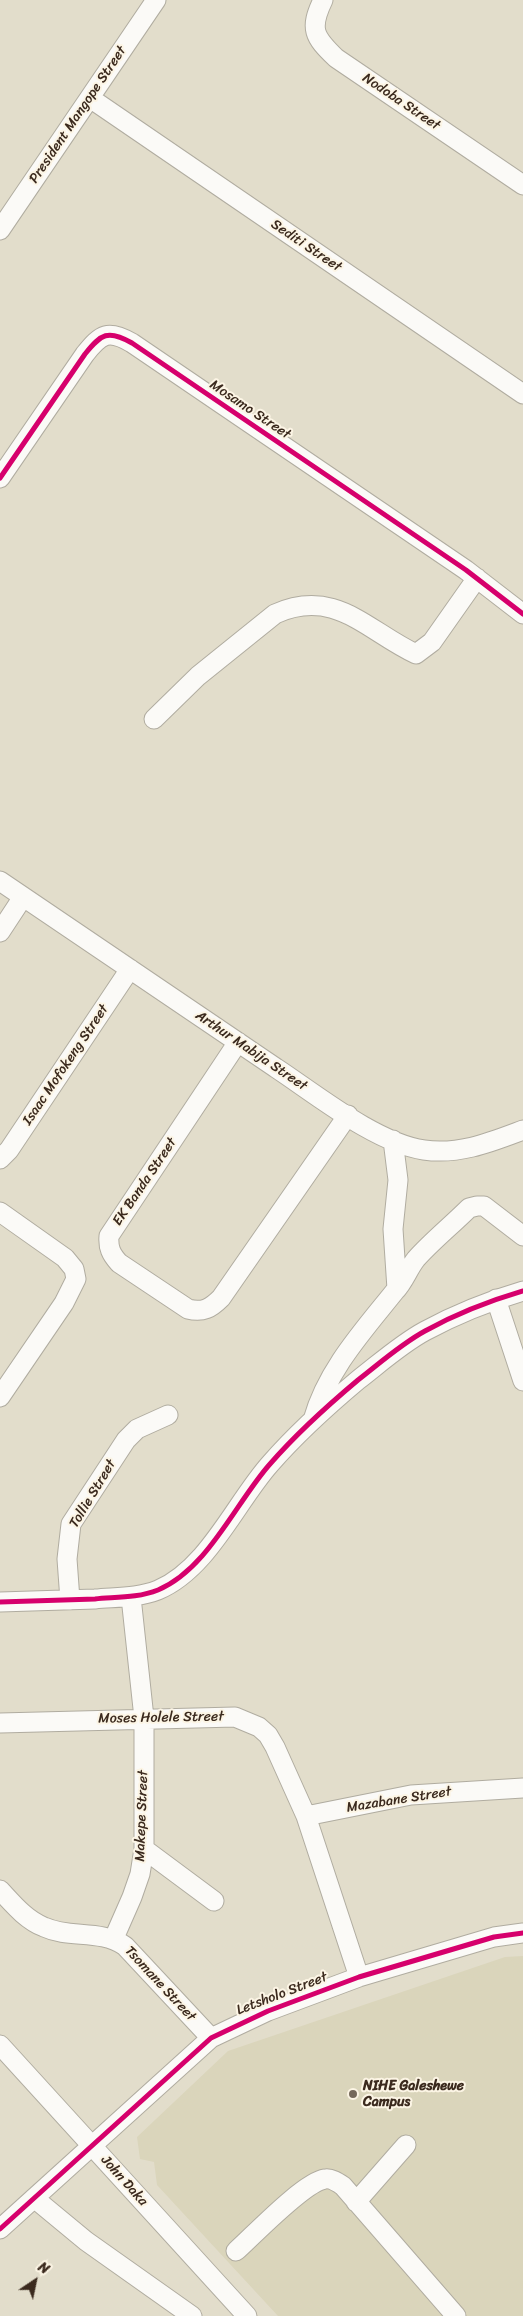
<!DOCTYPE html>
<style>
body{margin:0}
#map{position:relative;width:523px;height:2316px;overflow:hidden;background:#e2ddcb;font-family:Sriracha,sans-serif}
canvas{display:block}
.north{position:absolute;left:10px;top:2256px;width:50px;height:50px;-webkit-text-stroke:4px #fcf5e5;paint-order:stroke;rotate:34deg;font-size:14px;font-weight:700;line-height:20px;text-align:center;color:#3b2a1e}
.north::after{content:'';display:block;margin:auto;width:18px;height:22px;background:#3b2a1e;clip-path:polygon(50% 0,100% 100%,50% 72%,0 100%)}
</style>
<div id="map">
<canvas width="523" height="2316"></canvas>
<div class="north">N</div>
</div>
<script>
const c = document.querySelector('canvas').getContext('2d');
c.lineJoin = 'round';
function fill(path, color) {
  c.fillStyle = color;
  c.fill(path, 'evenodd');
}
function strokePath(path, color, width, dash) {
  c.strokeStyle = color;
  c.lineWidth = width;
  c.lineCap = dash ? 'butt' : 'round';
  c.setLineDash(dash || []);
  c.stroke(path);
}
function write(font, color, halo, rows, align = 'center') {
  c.font = font + ' Sriracha,sans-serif';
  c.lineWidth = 4;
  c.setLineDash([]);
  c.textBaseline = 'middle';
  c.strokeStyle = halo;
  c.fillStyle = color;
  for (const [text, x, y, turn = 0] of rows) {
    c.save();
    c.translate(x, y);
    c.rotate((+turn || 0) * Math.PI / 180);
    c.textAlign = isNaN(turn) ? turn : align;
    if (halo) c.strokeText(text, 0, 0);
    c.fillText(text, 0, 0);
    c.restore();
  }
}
const built = new Path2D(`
 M523,1956V2316H278L157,2185L154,2162L140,2159L137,2137L228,2051L505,1957Z`);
const minor = new Path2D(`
 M323,0C309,29 314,37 336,58L523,185
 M90,98L523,394
 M0,230L156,0
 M0,478L85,354C101,334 108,329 132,343L466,570L523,614
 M154,719L198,676L275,614C335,587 367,631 416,654L432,642L477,578
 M0,881C92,944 184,1006 276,1068C317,1095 376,1143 424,1150C460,1155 491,1142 523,1130
 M0,932L23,897
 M238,1042L109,1236C108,1248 111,1254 119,1263L188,1309C203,1313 211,1308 221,1298L348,1115
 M393,1140L398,1180L393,1229L397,1289
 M0,1159L9,1150L130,969
 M0,1212L65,1258L74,1269L76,1279L64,1303L0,1397
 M496,1299L523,1381
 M313,1420C327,1370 363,1331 395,1291C404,1282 408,1269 416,1259C432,1241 452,1225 469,1208L477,1206H484L523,1236
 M70,1600L67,1559L71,1524L126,1440L137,1429L168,1415
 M0,1602C32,1601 63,1600 95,1599C116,1597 138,1598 158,1590C208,1569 236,1502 270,1464C297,1433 327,1406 358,1380C380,1363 401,1344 425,1331C456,1314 489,1301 523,1291
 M0,1723L235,1717L259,1727L268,1735L275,1747L306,1816L359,1977
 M306,1816L411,1795L523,1788
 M144,1849L214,1901
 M0,1890C13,1904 26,1920 44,1927C70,1939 100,1929 125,1946L211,2038
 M114,1938L132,1897L140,1874L144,1849V1718L131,1597
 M0,2045L247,2316
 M34,2198L86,2241L192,2316
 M356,2202L406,2145
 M0,2229L211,2038L268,2011L359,1977L494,1937L523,1933
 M236,2251C254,2235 304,2182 325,2179C331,2178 337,2182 343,2186L456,2316`);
const cycleway = new Path2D(`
 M0,478L85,354C101,334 108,329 132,343L466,570L523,614
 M0,1602C32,1601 63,1600 95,1599C116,1597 138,1598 158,1590C208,1569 236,1502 270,1464C297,1433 327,1406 358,1380C380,1363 401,1344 425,1331C456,1314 489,1301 523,1291
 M0,2229L211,2038L268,2011L359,1977L494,1937L523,1933`);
const markers = [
 [353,2094,5,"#75695b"]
];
const streetNames = [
 ["Nodoba Street",401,102,34],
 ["President Mangope Street",78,115,-56],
 ["Sediti Street",306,246,34],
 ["Mosamo Street",250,410,34],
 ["Arthur Mabija Street",251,1051,34],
 ["Isaac Mofokeng Street",66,1065,-56],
 ["EK Banda Street",145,1182,-56],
 ["Tollie Street",93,1494,-59],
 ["Moses Holele Street",161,1718,-1],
 ["Mazabane Street",399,1800,-9],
 ["Makepe Street",142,1816,-88],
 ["Tsomane Street",160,1984,47],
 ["Letsholo Street",282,1994,-21],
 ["John Daka",124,2181,48]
];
const poiNames = [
 ["NIHE Galeshewe",363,2086],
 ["Campus",363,2102]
];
fill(built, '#dad5bb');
strokePath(minor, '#b0aca0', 21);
strokePath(minor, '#fbfaf7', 19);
strokePath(cycleway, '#d6006c', 5);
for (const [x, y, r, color] of markers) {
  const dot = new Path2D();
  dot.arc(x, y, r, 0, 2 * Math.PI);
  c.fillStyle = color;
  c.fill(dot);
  strokePath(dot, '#fcf5e5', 2);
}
write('14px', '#3b2a1e', '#fcf5e5', streetNames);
write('bold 14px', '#3b2a1e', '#fcf5e5', poiNames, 'left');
</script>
